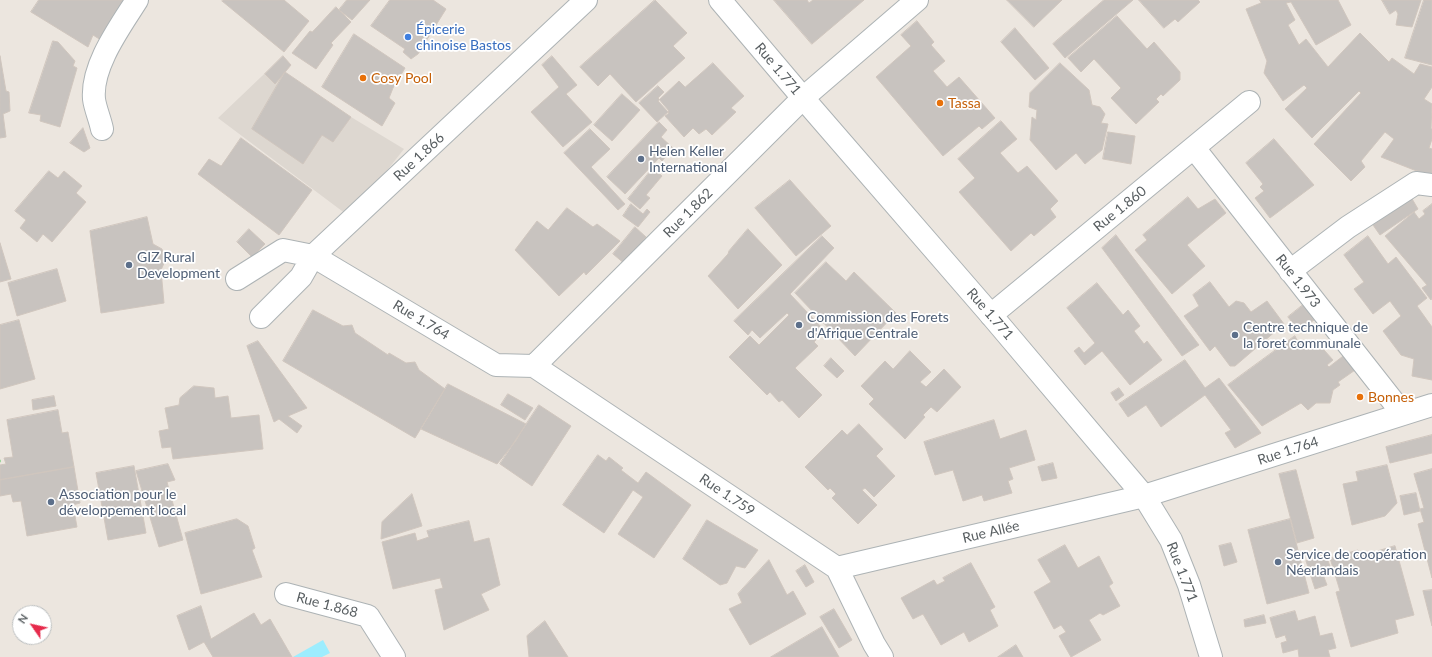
<!DOCTYPE html>
<meta charset="utf-8">
<style>
body{margin:0}
#map{position:relative;width:1432px;height:657px;overflow:hidden;background:#ece6df;font-family:Lato,sans-serif}
canvas{display:block}
.north{position:absolute;left:12px;top:605px;width:40px;height:40px;box-sizing:border-box;background:#fff;border:1px solid #bcbfc0;border-radius:50%;rotate:304deg;font-size:11px;font-weight:700;line-height:16px;text-align:center;color:#585e61}
.north::after{content:'';display:block;margin:auto;width:14px;height:18px;background:#e62b4c;clip-path:polygon(50% 0,100% 100%,50% 72%,0 100%)}
</style>
<div id="map">
<canvas width="1432" height="657"></canvas>
<div class="north">N</div>
</div>
<script>
const c = document.querySelector('canvas').getContext('2d');
c.lineJoin = 'round';
function fill(path, color) {
  c.fillStyle = color;
  c.fill(path, 'evenodd');
}
function strokePath(path, color, width, dash) {
  c.strokeStyle = color;
  c.lineWidth = width;
  c.lineCap = dash ? 'butt' : 'round';
  c.setLineDash(dash || []);
  c.stroke(path);
}
function write(font, color, halo, rows, align = 'center') {
  c.font = font + ' Lato,sans-serif';
  c.lineWidth = 3.5;
  c.setLineDash([]);
  c.textBaseline = 'middle';
  c.strokeStyle = halo;
  c.fillStyle = color;
  for (const [text, x, y, turn = 0] of rows) {
    c.save();
    c.translate(x, y);
    c.rotate((+turn || 0) * Math.PI / 180);
    c.textAlign = isNaN(turn) ? turn : align;
    if (halo) c.strokeText(text, 0, 0);
    c.fillText(text, 0, 0);
    c.restore();
  }
}
const education = new Path2D(`
 M283,56L291,65L285,73L351,117L404,149L350,217L218,118Z`);
const water = new Path2D(`
 M323,640L330,653L322,657H293Z`);
const building = new Path2D(`
 M39,0H130L104,42L93,35L88,47L31,12Z
 M223,0H284L309,21L284,52L222,1Z
 M347,0H370L352,20L339,10Z
 M390,0H433L446,9L418,54L411,59L403,52L405,49L371,26Z
 M655,0L687,33L673,46L685,58L636,102L610,74L598,86L580,67Z
 M774,0H807L809,3L813,0H864L812,44Z
 M1007,0H1062L1034,27Z
 M1104,0H1133L1065,58L1053,44Z
 M1139,0H1198L1200,2L1178,22L1175,19L1164,28Z
 M1260,0H1338L1351,25L1316,45L1291,2L1286,3L1295,20L1288,25L1299,45L1306,39L1328,67L1360,33L1389,62L1392,58L1414,74L1420,64L1432,67V87L1424,99L1432,104L1431,129H1432V139L1429,148L1432,149V177L1381,157L1394,139L1385,132L1361,161L1365,167L1351,181L1314,144L1361,93L1359,91L1312,138L1285,109L1307,88L1304,85L1283,101L1264,73L1267,61L1246,9L1261,3Z
 M1382,0H1421L1412,27L1396,25L1398,14L1396,10L1390,14Z
 M1424,0H1432V65L1405,58Z
 M336,7L351,22L331,43L333,45L316,69L292,53L310,31L312,32Z
 M1117,16L1147,49L1154,42L1180,72V80L1163,96L1161,94L1156,99L1159,102L1136,124L1111,98L1121,88L1094,59L1081,72L1068,58Z
 M917,21L934,42L931,45L945,61L933,71L947,87L959,77L995,118L982,129L979,126L943,156L876,77L911,46L901,35Z
 M1015,28L1049,68L1035,80L1001,42Z
 M354,34L405,68L393,88L389,98L395,103L382,126L322,87Z
 M53,41L58,42L75,61L73,66L77,68L60,127L40,121L41,115L29,113Z
 M0,56L6,91L9,92L10,111L3,114L6,137L0,138Z
 M283,56L291,65L275,84L265,74Z
 M552,56L577,85L566,94L592,122L563,147L531,112L559,87L542,65Z
 M713,63L744,96L731,108L736,112L712,135L706,129L699,134L693,128L684,137L665,116L669,113L658,101L679,81L685,87Z
 M1060,63L1089,90L1092,105L1100,107L1105,114L1101,123L1108,124L1102,150L1085,164L1076,153L1056,170L1030,140L1032,117L1036,120L1037,110L1029,107L1030,93Z
 M285,72L351,117L333,142L322,135L303,164L252,129Z
 M658,86L664,92L658,98L669,111L657,122L639,103Z
 M622,94L640,110L612,141L594,125Z
 M1001,121L1017,139L1000,153L1018,173L1027,166L1058,201L1050,209L1056,217L1034,236L1031,233L1011,251L959,192L975,178L958,159Z
 M659,122L667,130L661,137L673,148L662,161L659,158L625,194L607,177Z
 M83,128L90,148L84,152L70,143Z
 M590,129L610,149L591,167L625,204L618,210L564,153Z
 M1108,132L1135,136L1131,164L1103,159Z
 M241,138L312,190L279,235L198,174L209,159L221,166Z
 M1274,139L1314,185L1270,218L1255,198L1264,191L1260,187L1263,184L1246,163Z
 M653,168L662,176L646,195L650,198L640,209L628,199Z
 M49,171L58,178L64,171L82,186L76,193L86,202L52,242L43,234L37,242L20,228L26,220L15,211Z
 M790,180L831,226L796,256L755,208Z
 M1188,197L1198,209L1215,199L1226,213L1187,245L1205,266L1172,294L1135,250L1147,240L1143,235Z
 M1411,197L1418,209L1380,235L1373,225Z
 M631,204L643,214L647,209L650,212L638,227L623,216Z
 M1432,204V298L1431,300L1422,288L1427,285L1385,236L1414,212L1419,219L1425,214L1423,211Z
 M567,208L593,227L597,224L620,241L586,275L584,272L559,296L515,250L537,221L548,230Z
 M147,217L153,244L162,249L165,261L161,270L164,303L101,313L90,231Z
 M635,227L646,237L625,264L613,254Z
 M249,229L265,244L252,257L237,242Z
 M748,229L782,265L738,309L708,276L728,254L729,251Z
 M1116,235L1199,345L1182,356L1102,248Z
 M822,236L834,248L790,294L825,331L814,342L818,346L795,368L822,395L799,418L782,400L779,402L770,392L767,395L729,357L750,336L759,345L789,315L787,313L760,338L752,330L748,335L734,321Z
 M1368,236L1388,264L1396,257L1427,298L1417,306L1432,327V380L1412,376L1414,359L1401,355L1383,331L1401,316L1390,301L1373,314L1354,289L1364,282L1344,255Z
 M0,243L11,279L0,282Z
 M826,262L846,281L854,272L896,313L855,356L795,293Z
 M57,269L66,301L17,316L8,283Z
 M1210,282L1229,307L1236,301L1244,303L1251,312L1267,301L1284,324L1235,366H1230L1215,346L1210,351L1184,316L1199,306L1193,295Z
 M1097,283L1123,315L1128,310L1140,326L1134,331L1144,344L1147,341L1162,360L1130,385L1102,351L1085,365L1074,351L1079,347L1084,353L1095,343L1067,308Z
 M1303,305L1314,320L1299,331L1288,317Z
 M313,310L343,326L352,325L355,333L388,355L389,353L406,363L415,362L419,370L445,389L415,438L283,361Z
 M19,320L35,379L0,389V325Z
 M1295,336L1298,342L1316,341L1333,360L1327,365L1329,367L1347,353L1358,368L1338,382L1340,385L1333,390L1330,403H1316L1308,410L1301,403L1262,426L1228,385Z
 M258,341L307,408L288,416L302,426L297,433L279,419L274,422L247,346Z
 M910,351L931,372L920,382L926,387L944,369L961,387L937,412L931,407L923,415L925,417L905,439L869,404L874,399L861,386L885,361L893,369Z
 M831,358L844,371L837,378L824,366Z
 M1185,360L1205,388L1219,378L1261,433L1235,448L1225,433L1231,430L1205,395L1161,427L1146,405L1128,417L1119,404Z
 M448,384L526,424L515,442L497,464L421,429Z
 M194,386L214,388L215,398L228,396L231,418L259,415L263,449L173,459L171,447L162,448L159,431L169,429L165,408L179,405L180,398Z
 M1119,388L1124,395L1116,401L1111,393Z
 M508,394L533,408L525,420L501,405Z
 M54,396L56,406L33,410L32,400Z
 M539,405L571,426L532,486L500,464Z
 M58,410L62,433L68,432L74,467L0,480V465L6,464L4,458L13,457L7,420Z
 M994,420L1000,439L1026,430L1035,460L1009,468L1013,479L1008,481L1012,493L984,501L982,495L963,501L953,470L935,475L924,442Z
 M859,424L883,449L876,456L895,476L874,497L865,488L862,490L877,505L858,524L832,498L836,494L830,488L828,490L805,467L842,430L847,435Z
 M1432,435V453L1390,463L1386,447Z
 M598,455L606,461L609,457L623,468L621,470L638,483L646,472L691,505L654,558L618,534L643,497L633,490L604,533L563,505Z
 M1053,463L1057,478L1042,481L1038,467Z
 M168,464L175,480L167,482L183,540L159,547L136,471Z
 M1387,465L1397,503L1385,516L1352,525L1343,484L1358,481L1356,472Z
 M134,466L146,533L108,540L96,473Z
 M74,467L80,503L73,505L77,527L27,536L21,501L13,502L11,494L0,496V480Z
 M1432,469V578L1418,524L1424,522L1420,509L1424,508L1414,474Z
 M1296,470L1314,538L1297,543L1279,474Z
 M1416,493L1420,511L1404,515L1400,496Z
 M412,494L422,526L381,539L382,522Z
 M237,519L248,526L255,548L252,550L262,577L201,594L185,533Z
 M1290,519L1309,593L1267,604L1248,530Z
 M707,520L758,550L745,568L736,566L727,583L720,585L683,559Z
 M469,521L474,542L489,538L500,585L481,594L489,610L444,630L435,590L443,588L440,578L393,589L382,542L415,533L417,541L429,537L427,531Z
 M1231,543L1237,562L1224,566L1219,546Z
 M1065,545L1078,568L1099,556L1113,583L1109,586L1120,606L1103,615L1100,613L1089,620L1101,640L1071,657L1059,636L1066,632L1061,625L1054,629L1034,592L1051,582L1038,560Z
 M1395,546L1414,615L1395,620L1398,633L1351,647L1336,592L1340,591L1330,558L1358,550L1360,556Z
 M1326,555L1331,569L1322,572L1327,585L1315,589L1306,561Z
 M769,560L787,595L793,591L806,614L750,645L729,609L742,603L738,594Z
 M971,563L995,607L990,610L998,626L969,642L964,632L941,645L923,614L913,619L901,598L934,580L937,585L945,581L943,578Z
 M805,565L814,582L806,587L796,571Z
 M1432,590V626L1423,591Z
 M201,606L211,639L254,613L261,625L270,619L292,657H213L204,642L189,650L177,616Z
 M834,609L852,640L839,648L820,617Z
 M1295,611L1298,621L1315,616L1320,636L1332,633L1336,648L1328,650L1330,657H1299L1298,649L1283,653L1281,643L1287,641L1285,635L1276,638L1270,618Z
 M1264,615L1266,623L1245,627L1244,620Z
 M545,621L568,657H529L527,636Z
 M822,627L839,657H771Z
 M1016,645L1023,657H998Z`);
const path = new Path2D(`
 M0,461H1`);
const minor = new Path2D(`
 M102,129C100,119 95,108 94,99C91,66 120,27 137,0
 M1194,148L1403,414
 M1290,271L1348,227L1416,183L1432,185
 M237,279L283,250L313,256L586,0
 M991,315L1249,102
 M261,317L301,277L313,256L496,365L534,366
 M534,366L803,98L917,0
 M534,366L837,568L874,644L882,657
 M837,568L1144,496L1432,405
 M286,594L368,616L394,657`);
const tertiary = new Path2D(`
 M720,0L803,98L991,315L1144,496L1171,540L1189,585L1211,657`);
const markers = [
 [408,37,4,"#3f7fe0"],
 [363,78,4,"#e8710a"],
 [940,103,4,"#e8710a"],
 [641,159,4,"#5c6f8a"],
 [129,265,4,"#5c6f8a"],
 [799,325,4,"#5c6f8a"],
 [1235,335,4,"#5c6f8a"],
 [1360,397,4,"#e8710a"],
 [51,502,4,"#5c6f8a"],
 [1278,562,4,"#5c6f8a"]
];
const shopNames = [
 ["Épicerie",416,29],
 ["chinoise Bastos",416,45]
];
const streetNames = [
 ["Rue 1.771",778,69,50],
 ["Rue 1.866",419,157,-43],
 ["Rue 1.860",1120,209,-39],
 ["Rue 1.862",688,213,-45],
 ["Rue 1.973",1298,281,52],
 ["Rue 1.771",990,314,49],
 ["Rue 1.764",421,320,31],
 ["Rue 1.764",1288,451,-18],
 ["Rue 1.759",727,495,34],
 ["Rue Allée",991,532,-13],
 ["Rue 1.771",1182,572,69],
 ["Rue 1.868",327,605,15]
];
const foodNames = [
 ["Cosy Pool",371,78],
 ["Tassa",948,103],
 ["Bonnes",1368,397]
];
const serviceNames = [
 ["Helen Keller",649,151],
 ["International",649,167],
 ["GIZ Rural",137,257],
 ["Development",137,273],
 ["Commission des Forets",807,317],
 ["d'Afrique Centrale",807,333],
 ["Centre technique de",1243,327],
 ["la foret communale",1243,343],
 ["Association pour le",59,494],
 ["développement local",59,510],
 ["Service de coopération",1286,554],
 ["Néerlandais",1286,570]
];
fill(education, '#ddd7d0');
fill(water, '#9dedfe');
fill(building, '#c8c3bf');
strokePath(building, '#d0c6be', 1);
strokePath(minor, '#adb3b5', 24);
strokePath(tertiary, '#adb3b5', 24);
strokePath(path, '#9fd59f', 2.5, [4, 2]);
strokePath(minor, '#fff', 22);
strokePath(tertiary, '#fff', 22);
for (const [x, y, r, color] of markers) {
  const dot = new Path2D();
  dot.arc(x, y, r, 0, 2 * Math.PI);
  c.fillStyle = color;
  c.fill(dot);
  strokePath(dot, '#fff', 1.5);
}
write('14px', '#366cbe', '#fff', shopNames, 'left');
write('14px', '#585e61', '#fff', streetNames);
write('14px', '#c56008', '#fff', foodNames, 'left');
write('14px', '#4e5e75', '#fff', serviceNames, 'left');
</script>
